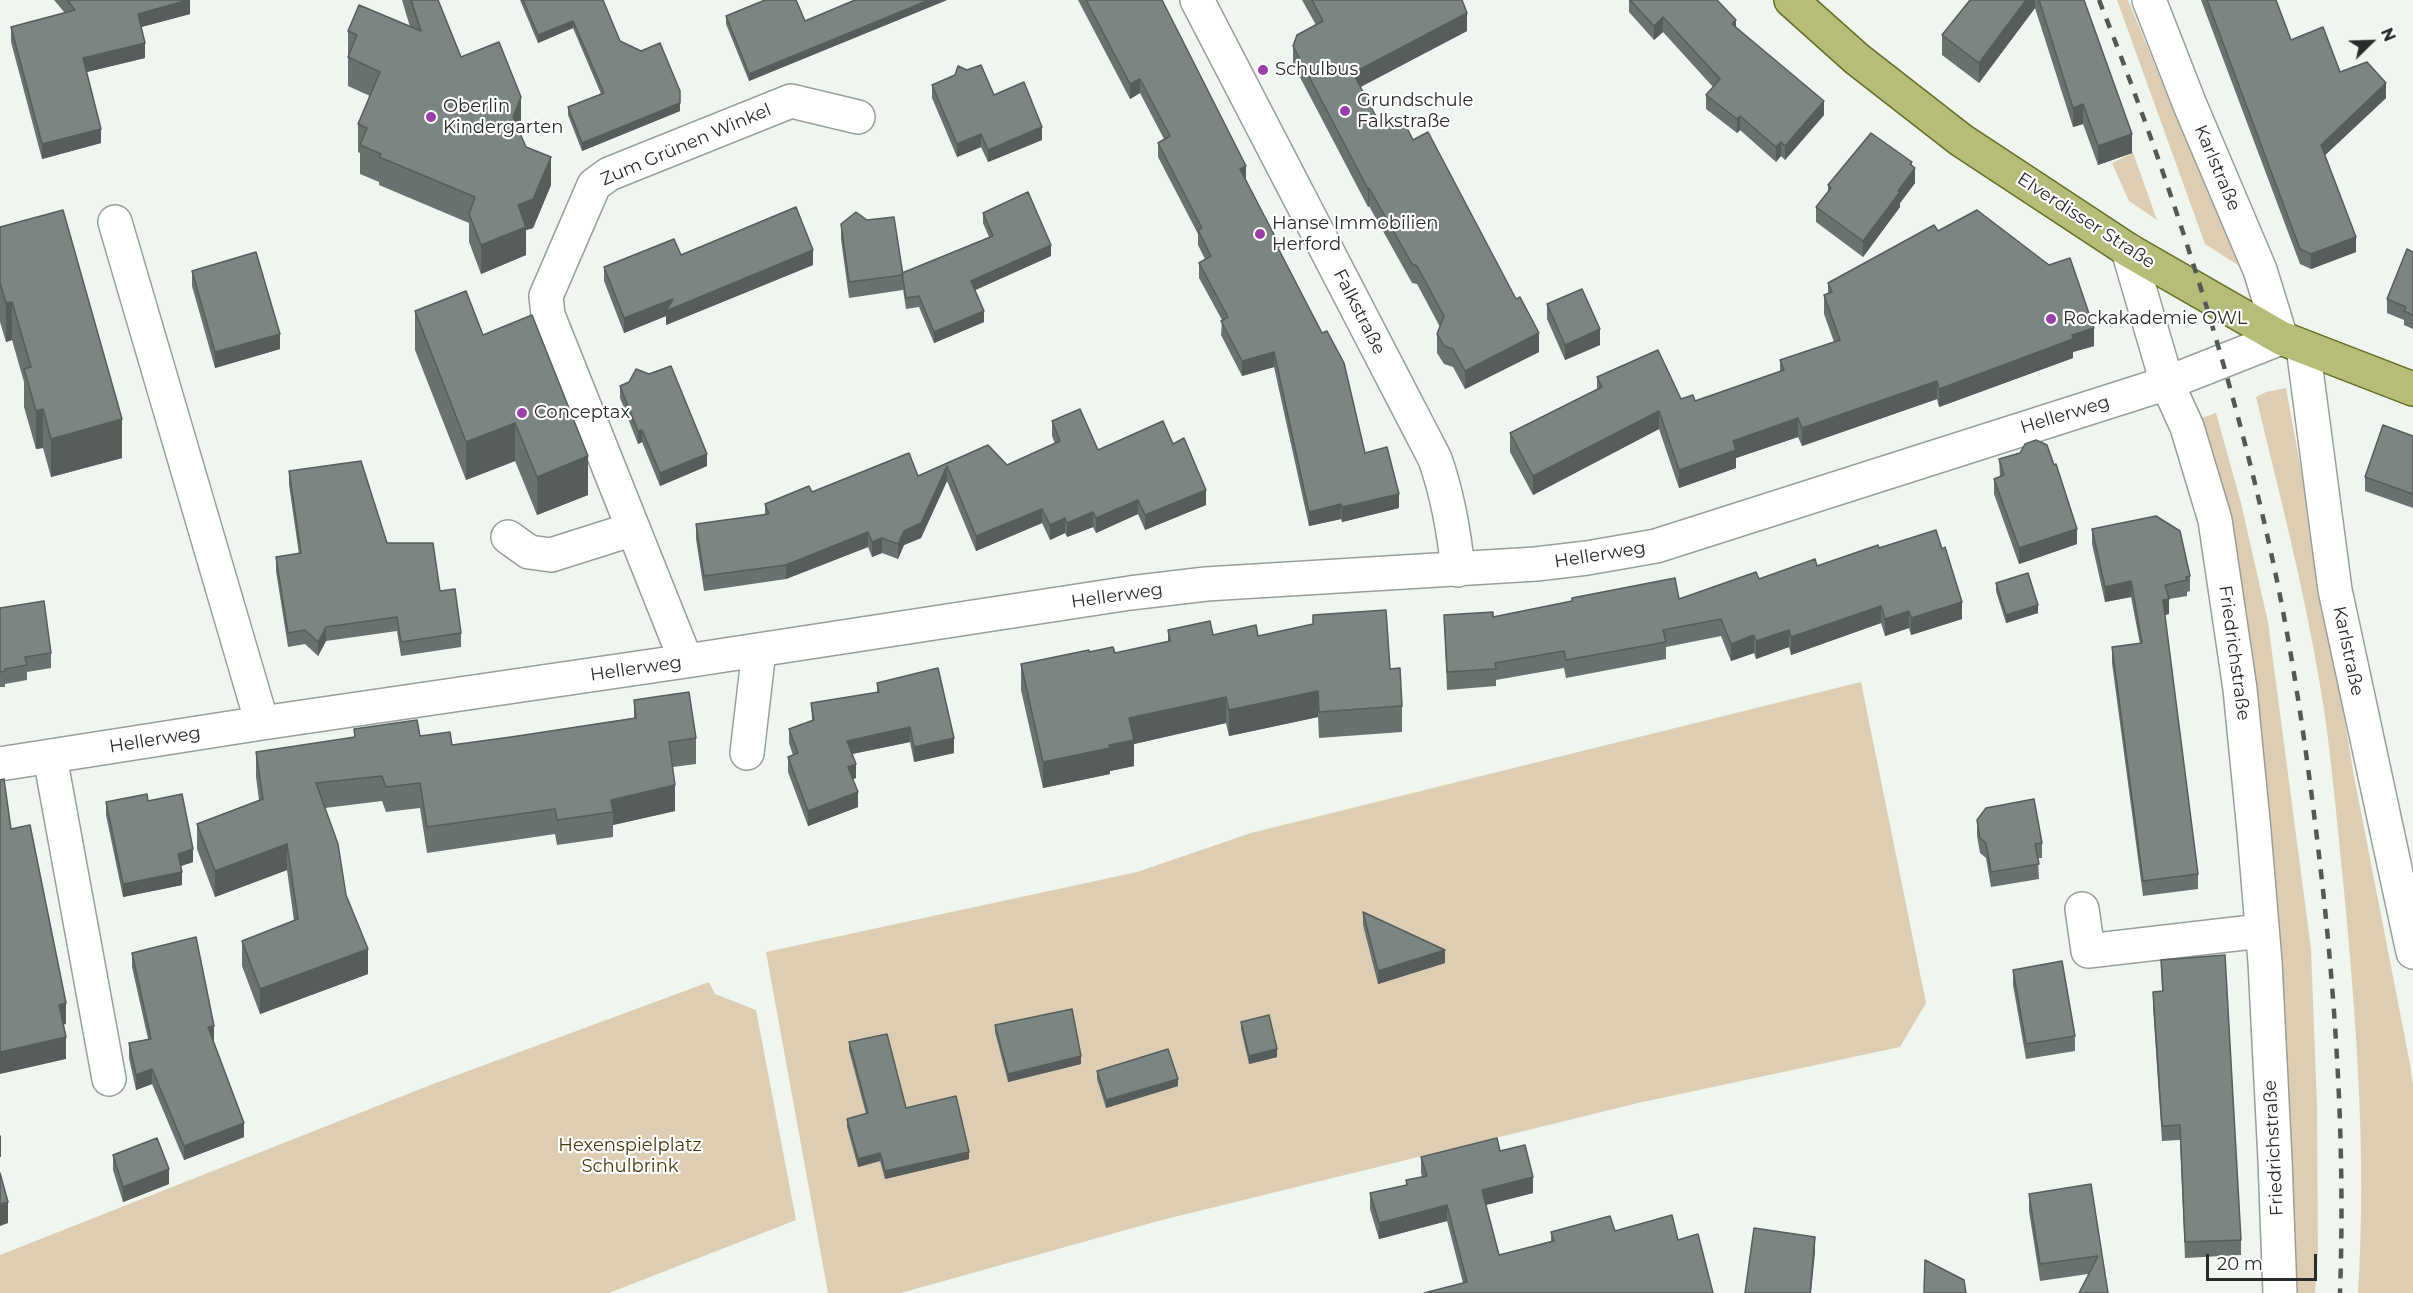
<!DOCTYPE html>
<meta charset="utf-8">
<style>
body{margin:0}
#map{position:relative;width:2413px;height:1293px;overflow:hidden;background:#eef6ef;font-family:Montserrat,sans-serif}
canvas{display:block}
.north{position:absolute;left:2341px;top:12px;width:60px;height:60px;-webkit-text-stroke:4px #fff;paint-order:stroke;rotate:67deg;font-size:16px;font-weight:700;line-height:24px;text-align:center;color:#292c2a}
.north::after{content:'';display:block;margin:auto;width:21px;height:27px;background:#292c2a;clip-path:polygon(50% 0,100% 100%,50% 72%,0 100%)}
.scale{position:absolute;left:2206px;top:1254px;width:111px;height:27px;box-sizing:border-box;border:3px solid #292c2a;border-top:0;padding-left:8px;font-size:18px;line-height:21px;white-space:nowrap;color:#292c2a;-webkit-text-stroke:4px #fff;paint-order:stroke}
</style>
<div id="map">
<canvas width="2413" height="1293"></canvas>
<div class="north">N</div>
<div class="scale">20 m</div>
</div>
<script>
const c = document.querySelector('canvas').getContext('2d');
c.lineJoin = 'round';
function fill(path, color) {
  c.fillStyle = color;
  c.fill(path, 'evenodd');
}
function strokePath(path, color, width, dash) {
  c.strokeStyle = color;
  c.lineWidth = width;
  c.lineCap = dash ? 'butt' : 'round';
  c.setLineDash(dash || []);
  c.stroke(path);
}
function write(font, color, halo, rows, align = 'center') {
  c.font = font + ' Montserrat,sans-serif';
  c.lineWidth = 4.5;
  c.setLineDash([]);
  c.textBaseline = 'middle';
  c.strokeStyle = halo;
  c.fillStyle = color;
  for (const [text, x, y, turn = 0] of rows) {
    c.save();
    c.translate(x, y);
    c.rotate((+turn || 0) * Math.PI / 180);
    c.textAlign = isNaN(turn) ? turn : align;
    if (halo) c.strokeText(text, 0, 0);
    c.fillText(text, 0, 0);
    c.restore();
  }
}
const green = new Path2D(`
 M2117,0H2128L2180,126L2244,269L2205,244Z
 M2086,21L2157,220L2129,201L2112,163L2132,153Z
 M2286,388L2322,585L2354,776L2410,1064L2413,1085V1293H2358C2367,1155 2356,1017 2343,880C2336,815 2331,749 2320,685C2304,588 2279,492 2256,397L2266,392Z
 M2216,413L2241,503L2268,622L2311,949L2317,1106L2318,1251L2315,1293H2290L2196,420Z
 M1861,682L1926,1003L1900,1047L1638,1103L1158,1221L901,1293H828L766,952L1137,872L1251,833Z
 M709,982L715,994L756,1010L796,1220L609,1293H0V1255L433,1084Z`);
const minor = new Path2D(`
 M1197,0L1435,459C1448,496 1454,531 1458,570
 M115,222L262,723
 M2128,250L2167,383L2187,427L2215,520L2240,689L2254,831L2265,962L2275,1160L2280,1293
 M2303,347L2335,590L2413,952
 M508,537L529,552L551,555L633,529
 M686,661L548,315L546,296L594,185L609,174L791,101L858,117
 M747,753L759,650
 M50,757L109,1079
 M0,764L262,723L686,661L1130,593L1206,584L1536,564L1587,558L1656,546L2167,383L2281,338L2260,270L2190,105L2149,0
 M2082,909L2088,951L2261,931`);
const major = new Path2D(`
 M1791,0L1857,59L1961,140L2128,250L2281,338L2413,389`);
const rail = new Path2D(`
 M2099,0C2165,167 2221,338 2262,513C2291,634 2308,758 2322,881C2337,1017 2345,1156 2340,1293`);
const wall = new Path2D(`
 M54,0H190V14L141,27L145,58L86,72L101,143L42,159L11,42V27L65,13Z
 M402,0H438L461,57L521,126L519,131L526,147L551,185L533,228L526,230V255L481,274L469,242V223L379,185V182L360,174V153L358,152V124L370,96L348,86V31L410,27Z
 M520,0H603L620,41L680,111L582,151L568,115V107L601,94L573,28L538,43Z
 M855,0H947L749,81L726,24V16L805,21Z
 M1078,0H1162L1280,252L1365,453L1399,508L1342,522L1341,519L1309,526L1274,367L1242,376L1221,335L1222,320L1199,278V263L1205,259L1198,245V234L1158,157V143L1164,139L1140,93L1130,99Z
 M1302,0H1462L1467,31L1360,87L1380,124L1397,125L1413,140L1539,352L1465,389L1453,367L1444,364L1437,353V334L1440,327L1417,284L1412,283L1369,206L1368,207L1293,64V46L1316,25Z
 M1629,0H1717L1736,28L1824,115L1785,160L1781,156L1776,162L1740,130L1737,133L1706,109V95L1713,87L1663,32L1654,40L1629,12Z
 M1970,0H2084L2132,153L2098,165L2083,124L2073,127L2035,8L1979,83L1942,55V35Z
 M2201,0H2276L2291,40L2340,72L2386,98L2325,155L2356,252L2311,269L2300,264Z
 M932,85L994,95L1042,140L988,162L981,147L957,157L932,98Z
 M1912,165L1915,183L1900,203V207L1863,257L1816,222V207L1828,192V185Z
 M983,213L1051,256L975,290L984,322L934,343L919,307L906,309L903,289V290L849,298L841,239V224L902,273L989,237L983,223Z
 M0,227L122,458L51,477L43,448L36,449L24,407V382L12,340L6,342L0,322Z
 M1938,231L2094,346L2073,352V358L1939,407L1937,399L1802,446L1798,437L1736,458V468L1679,488L1659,429L1533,495L1510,452V433L1597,390V377L1681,399L1695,401L1780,372V360L1834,342L1824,314V295L1828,294V283Z
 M2413,252V329L2404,325V320L2387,313V299Z
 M681,255L813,265L666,325V316L624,333L604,281V267Z
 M192,271L280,349L215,368L192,286Z
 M1547,304L1600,345L1565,360L1547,319Z
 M415,311L588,495L537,515L515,461L466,480L415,350Z
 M620,386L707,466L660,486L642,442L638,444L620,398Z
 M1052,421L1098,450L1173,444L1206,505L1145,530L1138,514L1096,533L1093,527L1067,537L1065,533L1050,540L1042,523L976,551L947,481L921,538L904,545L898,559L882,553L872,557L868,547L786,579L704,591L696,539V524L765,515V504L812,492L918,476L988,445L1007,465L1055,444L1052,436Z
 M2413,436V508L2365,491V477Z
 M1999,459L2054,465L2077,544L2019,564L1994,494V479L2000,477Z
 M289,471L387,543L440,591L461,633V647L401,656L397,631L326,641L318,656L305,644L288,647L276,571V557L299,554L289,485Z
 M2092,529L2190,576V591L2187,592V596L2169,599V614L2165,615L2198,874V889L2143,896L2112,663V647L2140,644L2131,597L2105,602L2092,544Z
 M1879,548L1962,619L1911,635L1909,628L1885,636L1881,623L1791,655L1789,647L1756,659L1754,653L1731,661L1721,636L1666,647V659L1566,678L1564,668L1496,680V686L1447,690L1444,615L1493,617L1572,602V598L1679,599L1817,566Z
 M1996,583L2038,613L2006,623L1996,591Z
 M0,608L51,653V668L27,672V680L5,684V687H0Z
 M1313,615L1390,669L1402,706V732L1319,738L1318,717L1229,736L1226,723L1134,744V766L1110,771V774L1043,788L1021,690V664L1089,652L1115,653L1168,642V630L1213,635L1258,636L1313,624Z
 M877,683L954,753L914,762L910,742L852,754L856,778L853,779L858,807L808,826L788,772V757L793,755L789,743V729L812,720L811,703L877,693Z
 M634,700L696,738V764L673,767L675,811L613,825V837L557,845L555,834L427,853L420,808L386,812L382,801L325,808L346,895L368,974L260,1014L242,966V941L294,921L287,870L215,897L197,849V824L259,800L256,777V752L354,737V729L420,736L452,745L511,737L634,718Z
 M148,801L193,862L181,866L182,885L123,897L106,815V802Z
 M1977,820L2042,843V858H2038L2039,879L1991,887L1986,858L1980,853L1977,836Z
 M1363,912L1445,963L1378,984L1363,925Z
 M132,953L214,1040L213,1041L244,1137L184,1160L152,1084L136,1090L129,1058V1043L148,1039L132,967Z
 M2161,960L2241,1240V1255L2185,1258L2180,1140L2162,1141L2153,1007V992L2162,991Z
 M2013,970L2075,1036V1051L2026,1059L2013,985Z
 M1241,1022L1277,1057L1249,1064L1241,1029Z
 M995,1025L1081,1064L1008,1082L995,1032Z
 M849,1042L906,1108L969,1159L885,1179L880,1161L858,1167L847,1127V1119L866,1114L849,1050Z
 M1097,1071L1178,1086L1106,1108L1097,1079Z
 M1500,1151L1533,1193L1486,1205L1499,1255L1551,1241V1232L1615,1231L1678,1240L1463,1283L1447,1221L1379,1239L1370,1209V1193L1406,1185V1180L1422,1177L1421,1173V1157Z
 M113,1155L169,1184L123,1202L113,1170Z
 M2091,1184L2108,1293L2088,1274L2040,1281L2029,1211V1194Z`);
const shadedWall = new Path2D(`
 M188,0H190V14L138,28V14Z
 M929,0H947L749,81V74Z
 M2026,0H2035V8L1979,83V63Z
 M1467,13V31L1353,91V73Z
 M1663,17V32L1654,40V26Z
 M1736,20V34L1732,24Z
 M573,21V28L538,43V35Z
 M145,43V58L83,73V58Z
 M1140,79V93L1130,99V84Z
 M2386,83V98L2321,159V145Z
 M521,97V126L513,145V117Z
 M1824,101V115L1785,160V146Z
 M680,103V111L582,151V143Z
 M2083,104V124L2073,127V108Z
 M1740,116V130L1737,133V119Z
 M1042,127V140L988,162V150Z
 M101,129V143L42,159V144Z
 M981,134V147L957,157V144Z
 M2132,134V153L2098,165V146Z
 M1781,142V156L1776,162V147Z
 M551,157V185L533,228L526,230V255L481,274V245L518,205Z
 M1912,162V173L1915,168V183L1900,203V207L1863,257V241L1898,191Z
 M1246,166V180L1240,169Z
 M1369,188V206L1368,207V189Z
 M2356,237V252L2311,269V254Z
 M1051,245V256L971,292V281Z
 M813,250V265L666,325V316L624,333V318L673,299Z
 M12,302V340L6,342V303Z
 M984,311V322L934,343V332Z
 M2094,328V346L2073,352V358L1939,407V389L2072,335Z
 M1600,329V345L1565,360V345Z
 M1539,333V352L1465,389V371Z
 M280,334V349L215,368V352Z
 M1274,352V367L1242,376V361Z
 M1937,381V399L1802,446V428Z
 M43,409V448L36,449V411Z
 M1659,411V429L1533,495V476Z
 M1798,418V437L1736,458V468L1679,488V470L1733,441Z
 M122,419V458L51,477V439Z
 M515,423V461L466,480V442Z
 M642,430V442L638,444V431Z
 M707,454V466L660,486V473Z
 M588,456V495L537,515V477Z
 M947,466V481L921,538L904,545L898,559V544L904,531Z
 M1206,490V505L1145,530V515Z
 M1399,494V508L1342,522V507Z
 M1138,500V514L1096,533V518Z
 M1341,504V519L1309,526V512Z
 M1042,509V523L976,551V536Z
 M1093,512V527L1067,537V523Z
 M1065,518V533L1050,540V525Z
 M2077,529V544L2019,564V548Z
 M868,532V547L786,579V565Z
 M882,538V553L872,557V542Z
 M2131,581V597L2105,602V587Z
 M2169,599V614L2163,615V600Z
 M1962,602V619L1911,635V618Z
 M2038,605V613L2006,623V615Z
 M1881,606V623L1791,655V637Z
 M1909,611V628L1885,636V619Z
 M326,627V641L318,656V642Z
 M1789,630V647L1756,659V641Z
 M1754,635V653L1731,661V644Z
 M1318,691V717L1229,736V710Z
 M1226,697V723L1134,744V766L1110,771V774L1043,788V762L1109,745L1129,718Z
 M910,727V742L847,755V741Z
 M954,738V753L914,762V747Z
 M856,764V778L848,781V767Z
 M675,785V811L613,825V812L611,800Z
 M858,792V807L808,826V811Z
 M287,844V870L215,897V871Z
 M193,849V862L178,867V854Z
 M182,872V885L123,897V884Z
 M368,949V974L260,1014V989Z
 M1445,950V963L1378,984V971Z
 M66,1003V1024L59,1026V1005Z
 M214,1026V1040L208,1042V1027Z
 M66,1037V1059L0,1074V1052Z
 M1277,1049V1057L1249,1064V1056Z
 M1081,1056V1064L1008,1082V1074Z
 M152,1069V1084L136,1090V1075Z
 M1178,1079V1086L1106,1108V1100Z
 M244,1123V1137L184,1160V1146Z
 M1,1135V1157H0V1136Z
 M969,1152V1159L885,1179V1171Z
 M880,1153V1161L858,1167V1159Z
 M169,1169V1184L123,1202V1187Z
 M1533,1177V1193L1482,1206V1190Z
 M8,1202V1223L0,1226V1204Z
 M1447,1205V1221L1379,1239V1223Z
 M1815,1237V1253L1811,1293H1810Z`);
const building = new Path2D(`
 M67,0H188L138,14L145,43L83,58L101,129L42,144L11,27L75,10Z
 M411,0H438L461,57L499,42L521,97L513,117L526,147L551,157L533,199L518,205L526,227L481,245L469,214L475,197L379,157L381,154L360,145L367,128L358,124L380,72L348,57L357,35L348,31L359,5L421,31Z
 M523,0H603L620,41L641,51L660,43L680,91V103L582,143L568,107L604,93L573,21L538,35Z
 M765,0H796L805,21L855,0H929L749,74L726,16Z
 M1086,0H1162L1246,166L1240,169L1280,246L1278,248L1322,333L1327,331L1344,363L1365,453L1387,447L1399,494L1342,507L1341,504L1309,512L1274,352L1242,361L1221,321L1228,317L1199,263L1211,256L1198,230L1202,228L1158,143L1170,136L1140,79L1130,84Z
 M1312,0H1462L1467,13L1353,73L1380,124L1393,117L1397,125L1404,122L1413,140L1428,132L1516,299L1520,297L1539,333L1465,371L1453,349L1444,346L1437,334L1444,316L1417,266L1412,264L1369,188L1368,189L1293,46L1297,35L1323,21Z
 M1630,0H1717L1736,20L1732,24L1824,101L1785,146L1781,142L1776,147L1740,116L1737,119L1706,95L1720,79L1663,17L1654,26Z
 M1970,0H2026L1979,63L1942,35Z
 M2039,0H2084L2132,134L2098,146L2083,104L2073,108Z
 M2207,0H2276L2291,40L2323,27L2340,72L2367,62L2386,83L2321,145L2356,237L2311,254L2300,249Z
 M981,65L994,95L1024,82L1042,127L988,150L981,134L957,144L932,85L955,75L958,66L967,70Z
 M1871,133L1912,162L1910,164L1915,168L1898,191L1900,192L1863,241L1816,207L1831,188L1828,185Z
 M1028,192L1051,245L971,281L984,311L934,332L919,296L906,298L902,273L993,236L983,213Z
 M796,207L813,250L666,311L673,299L624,318L604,267L674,239L681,255Z
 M63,210L122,419L51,439L43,409L36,411L24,369L31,367L12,302L6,303L0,283V227Z
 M1977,210L2049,265L2070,258L2094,328L2072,335L2073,339L1939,389L1937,381L1802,428L1798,418L1733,441L1736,450L1679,470L1659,411L1533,476L1510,433L1602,387L1597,377L1658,350L1681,399L1693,395L1695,401L1784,370L1780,360L1840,340L1824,295L1832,292L1828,283L1934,225L1938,231Z
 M856,212L867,220L894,217L903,275L849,282L841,224Z
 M2407,249L2413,252V315L2404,311L2406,307L2387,299Z
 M256,252L280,334L215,352L192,271Z
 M1582,289L1600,329L1565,345L1547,304Z
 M466,291L483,335L532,315L588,456L537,477L515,423L466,442L415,311Z
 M671,366L707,454L660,473L642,430L638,431L620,386L629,382L636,369L649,374Z
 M1080,409L1098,450L1163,421L1173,444L1184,438L1206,490L1145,515L1138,500L1096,518L1093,512L1067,523L1065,518L1050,525L1042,509L976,536L947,466L921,523L904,531L898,544L882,538L872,542L868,532L786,565L704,576L696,524L769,514L765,504L809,486L812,492L909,453L918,476L988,445L1007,465L1060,441L1052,421Z
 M2383,425L2413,436V494L2365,477Z
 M2036,440L2047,445L2054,465L2056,464L2077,529L2019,548L1994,479L2004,475L1999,459L2020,453L2025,444Z
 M361,461L387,543H433L440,591L455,589L461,633L401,642L397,617L326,627L318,642L305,630L288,633L276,557L301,553L289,471Z
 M2156,516L2180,531L2190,576L2186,577L2187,580L2165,585L2169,599L2163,600L2198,874L2143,881L2112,647L2142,643L2131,581L2105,587L2092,529Z
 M1936,530L1942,549L1945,547L1962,602L1911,618L1909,611L1885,619L1881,606L1791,637L1789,630L1756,641L1754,635L1731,644L1721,619L1663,630L1666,642L1566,660L1564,651L1495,663L1496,669L1447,672L1444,615L1493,612V617L1572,601V598L1675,578L1679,599L1756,572L1759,579L1815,559L1817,566L1878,545L1879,548Z
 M2028,573L2038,605L2006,615L1996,583Z
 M44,601L51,653L25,657L27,665L5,669V671L0,672V608Z
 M1386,610L1390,669L1400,668L1402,706L1319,712L1318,691L1229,710L1226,697L1129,718L1134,740L1109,745L1110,748L1043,762L1021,664L1089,650V652L1113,647L1115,653L1170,641L1168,630L1210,621L1213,635L1256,625L1258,636L1313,624V615Z
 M938,668L954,738L914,747L910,727L847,741L856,764L848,767L858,792L808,811L788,757L798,753L789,729L814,720L811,703L879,692L877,683Z
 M689,692L696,738L669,742L675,785L611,800L613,812L557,820L555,809L427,827L420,783L386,787L382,776L316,783L338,844L346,895L368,949L260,989L242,941L298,919L287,844L215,871L197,824L263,799L256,752L355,737L354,729L417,720L420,736L450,732L452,745L511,737L636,718L634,700Z
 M4,779L11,829L30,825L66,1003L59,1005L66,1037L0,1052V780Z
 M147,794L148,801L182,794L193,849L178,854L182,872L123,884L106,802Z
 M2034,799L2042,843L2035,844L2039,864L1991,872L1986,843L1980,838L1977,820L1986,808Z
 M1363,912L1445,950L1378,971Z
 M196,937L214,1026L208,1027L244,1123L184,1146L152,1069L136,1075L129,1043L151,1039L132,953Z
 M2225,955L2241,1240L2185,1242L2180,1125L2162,1126L2153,992L2163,991L2161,960Z
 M2062,961L2075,1036L2026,1044L2013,970Z
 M1072,1009L1081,1056L1008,1074L995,1025Z
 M1269,1015L1277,1049L1249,1056L1241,1022Z
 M887,1034L906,1108L956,1096L969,1152L885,1171L880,1153L858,1159L847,1119L868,1113L849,1042Z
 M1168,1049L1178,1079L1106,1100L1097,1071Z
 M157,1138L169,1169L123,1187L113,1155Z
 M1497,1138L1500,1151L1525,1145L1533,1177L1482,1190L1499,1255L1554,1241L1551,1232L1610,1216L1615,1231L1672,1215L1678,1240L1698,1234L1713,1293H1424L1467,1282L1447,1205L1379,1223L1370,1193L1407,1185L1406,1180L1427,1176L1421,1157Z
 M0,1173L8,1202L0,1204Z
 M2091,1184L2108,1293H2079L2098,1256L2040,1264L2029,1194Z
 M1754,1228L1815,1237L1810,1293H1745Z
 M1925,1260L1964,1280L1966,1293H1924Z`);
const markers = [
 [1263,70,6,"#9a3fa9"],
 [1345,111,6,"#9a3fa9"],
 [431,117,6,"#9a3fa9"],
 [1260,234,6,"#9a3fa9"],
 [2051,319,6,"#9a3fa9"],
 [522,413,6,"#9a3fa9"]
];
const poiNames = [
 ["Schulbus",1275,70],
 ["Grundschule",1357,101],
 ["Falkstraße",1357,122],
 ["Oberlin",443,107],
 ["Kindergarten",443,128],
 ["Hanse Immobilien",1272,224],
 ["Herford",1272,245],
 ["Rockakademie OWL",2063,319],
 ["Conceptax",534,413]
];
const streetNames = [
 ["Zum Grünen Winkel",686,145,-23],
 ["Karlstraße",2217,168,67],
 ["Elverdisser Straße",2086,221,33],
 ["Falkstraße",1359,312,63],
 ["Hellerweg",2065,415,-17],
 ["Hellerweg",1600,555,-9],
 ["Hellerweg",1117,596,-8],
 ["Karlstraße",2348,651,78],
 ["Friedrichstraße",2234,653,82],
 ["Hellerweg",636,669,-8],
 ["Hellerweg",155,740,-9],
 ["Friedrichstraße",2274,1148,-93]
];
const parkNames = [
 ["Hexenspielplatz",630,1146],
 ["Schulbrink",630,1167]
];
fill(green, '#ddceb3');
strokePath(minor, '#989f99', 36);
strokePath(major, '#646e23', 36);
strokePath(minor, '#fff', 33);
strokePath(major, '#b5bd79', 33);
strokePath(rail, '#555956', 4.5, [10, 10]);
fill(wall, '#6a7271');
fill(shadedWall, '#565d5c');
fill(building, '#7b8583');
strokePath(building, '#565d5c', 1.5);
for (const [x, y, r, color] of markers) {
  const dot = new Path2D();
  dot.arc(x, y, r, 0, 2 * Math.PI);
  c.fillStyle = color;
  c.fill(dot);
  strokePath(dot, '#fff', 2);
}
write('18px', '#292c2a', '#fff', poiNames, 'left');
write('18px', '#292c2a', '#fff', streetNames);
write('18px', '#4b370d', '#fff', parkNames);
</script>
